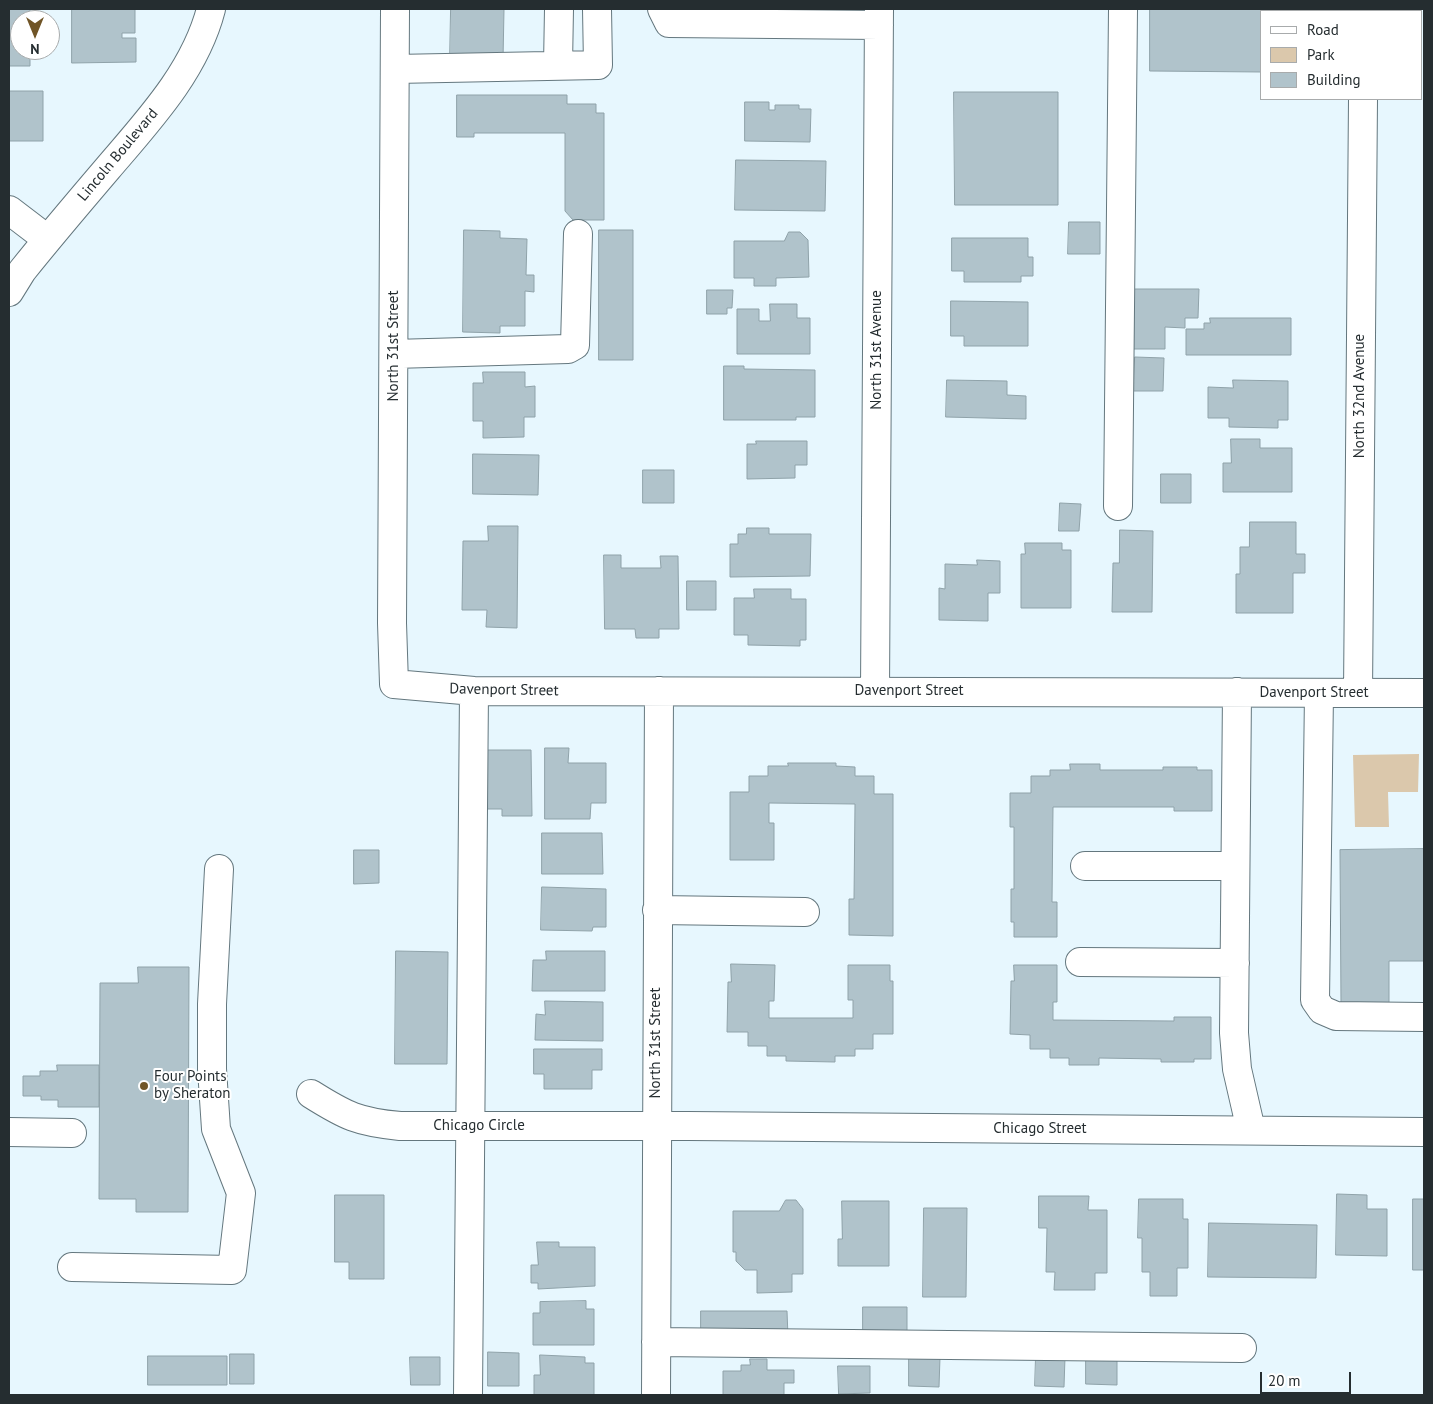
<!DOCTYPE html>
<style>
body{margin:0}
#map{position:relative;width:1433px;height:1404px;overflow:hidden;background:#e7f7fe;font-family:"PT Sans",sans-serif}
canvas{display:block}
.frame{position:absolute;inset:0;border:10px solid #252d30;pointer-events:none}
.legend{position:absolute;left:1260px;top:10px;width:162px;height:90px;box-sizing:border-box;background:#fff;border:1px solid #a8abac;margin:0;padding:6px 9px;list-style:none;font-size:15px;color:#252d30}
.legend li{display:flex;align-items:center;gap:10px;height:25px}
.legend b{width:25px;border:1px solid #a8abac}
.north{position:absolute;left:10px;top:10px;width:50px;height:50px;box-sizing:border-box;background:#fff;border:1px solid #a8abac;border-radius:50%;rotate:180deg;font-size:14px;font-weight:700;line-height:20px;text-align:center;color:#252d30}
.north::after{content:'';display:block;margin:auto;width:18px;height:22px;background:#705527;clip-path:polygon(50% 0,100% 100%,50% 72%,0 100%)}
.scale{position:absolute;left:1260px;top:1372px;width:91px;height:22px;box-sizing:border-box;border:2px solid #252d30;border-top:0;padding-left:6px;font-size:15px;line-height:18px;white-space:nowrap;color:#252d30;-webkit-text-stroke:4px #fff;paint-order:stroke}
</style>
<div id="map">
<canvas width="1433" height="1404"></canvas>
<div class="frame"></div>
<ul class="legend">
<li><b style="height:6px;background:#fff"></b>Road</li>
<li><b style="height:14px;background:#dbc8ac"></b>Park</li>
<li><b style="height:14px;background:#b0c3cb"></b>Building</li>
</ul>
<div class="north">N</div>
<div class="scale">20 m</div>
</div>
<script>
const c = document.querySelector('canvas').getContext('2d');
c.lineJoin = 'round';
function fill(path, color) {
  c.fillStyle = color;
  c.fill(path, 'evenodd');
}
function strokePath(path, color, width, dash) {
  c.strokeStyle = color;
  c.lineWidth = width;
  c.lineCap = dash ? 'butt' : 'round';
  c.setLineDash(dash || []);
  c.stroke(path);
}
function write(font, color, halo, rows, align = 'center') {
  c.font = font + ' "PT Sans",sans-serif';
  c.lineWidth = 4;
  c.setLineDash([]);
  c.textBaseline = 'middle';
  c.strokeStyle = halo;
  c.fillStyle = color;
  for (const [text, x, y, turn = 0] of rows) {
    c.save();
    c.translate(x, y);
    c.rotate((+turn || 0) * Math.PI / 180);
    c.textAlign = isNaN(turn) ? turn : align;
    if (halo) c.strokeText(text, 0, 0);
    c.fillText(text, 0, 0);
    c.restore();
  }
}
const green = new Path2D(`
 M1419,754L1418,792H1388L1389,827H1355L1353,755Z`);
const building = new Path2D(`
 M9,9H30V20H20V50H30V66H9Z
 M72,9H135V33H122V38H136V62L72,63Z
 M451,9H504L503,60L450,59Z
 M1150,9H1291V11H1262V72L1150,71Z
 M9,91H43V141H9Z
 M954,92H1058V205H955Z
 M457,95H567V104H596V113H604V220H573L565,211V133H474V137H457Z
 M745,102H769V110H775V105H799V109H811L810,142L745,141Z
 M736,160L826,161L825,211L735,210Z
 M1069,222H1100V254H1068Z
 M464,230L500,231V238L527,239L526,275H534V292L525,291V326H500V333L463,332Z
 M599,230H633V360H599Z
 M789,232H800L808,240L809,277L776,278V286H754V278H734V241H784Z
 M952,238H1028V257H1033V276H1021V282H964V271H952Z
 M1132,289H1199L1198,318H1185V328L1165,327V349H1131Z
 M707,290H733L732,308H727V314H707Z
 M951,301L1028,302V346H964V336H951Z
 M770,304H797V318H810V354H737V309H759V321H770Z
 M1210,318H1291V355H1186V329H1204V323H1210Z
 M1135,357L1164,358L1163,391H1134Z
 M724,366H744V369L815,370V417H796V420H724Z
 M483,372H525V387L535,386V417H524V437L483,438V421H473V383H483Z
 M947,380L1007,381V395L1026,396V419L946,417Z
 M1233,380L1288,381V420H1278V428L1229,427V418H1208V387L1233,388Z
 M1231,439H1260V448H1292V492H1223V463H1231Z
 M756,441H807V465H795V478L747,479V444H756Z
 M473,454L539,455L538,495L473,494Z
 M643,470H674V503H643Z
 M1161,474H1191V503H1161Z
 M1060,503L1081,504L1079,531H1059Z
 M1250,522H1296V554H1305V573H1293V613H1236V574H1240V547H1249Z
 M488,526H518L517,628L486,627L487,610H462L463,541H488Z
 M747,528H769V534H811L810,576L730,577V544H738V534H746Z
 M1120,530L1153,531L1152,612H1112L1113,563H1119Z
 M1025,543H1062V550H1071V608H1021V554H1025Z
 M604,555H621V568H661L660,556H678L679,629H659V638H636L635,629H605Z
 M977,560L1000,561V593H988V621L939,620V588L945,589V564L977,565Z
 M687,581H716V610H687Z
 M754,589H791V599H806V640H800V646L748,645V635H734V598H754Z
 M545,748H569L568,763H606V803H591L590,819H545Z
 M487,750H531L532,816H502V809H488Z
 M788,763H836V766L855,767V776H874V794H893V936L849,935V899H854L855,804L769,803V823H774V860H730V792H749V776H768V766H788Z
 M1070,764H1100V770H1163V767H1197V770H1212V811H1174V807H1053L1052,902H1057V937H1014V922H1011V889H1014V827H1010V793H1031V776H1050V770H1070Z
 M542,833H602L603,874H542Z
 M1424,849V961H1389V1005H1341L1340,850Z
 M354,850H379V883L354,884Z
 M542,887L606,889V927H593L592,931L541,930Z
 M396,951L448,952L447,1064H395Z
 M546,951H605V991H532L533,960H546Z
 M731,964L775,965L774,1001H769V1018H853V1000H848V965H890V981H893V1034H873V1049H855V1056H835V1062L786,1061V1056H767V1046H748V1032H727L728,982H731Z
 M1014,965H1057V1002H1053V1020L1174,1021V1017H1211V1059H1194V1062H1161V1059L1099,1058V1065H1069V1058H1050V1049H1030V1035L1010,1034L1011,981H1014Z
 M138,967H189L188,1212H136V1199H99L100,983H138Z
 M545,1001L603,1002V1041L535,1040L536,1014L545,1015Z
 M534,1049H602V1070H592V1089H544V1074H534Z
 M57,1065H99V1107H58V1100H41V1096H23V1076H40V1071H57Z
 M1337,1194L1367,1195V1209H1387V1256L1336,1255Z
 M335,1195H384V1279H349V1262H335Z
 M1039,1196H1089L1088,1210H1107V1273H1095V1290H1054L1055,1272H1046L1047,1228H1039Z
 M1139,1199H1183V1219H1188V1268H1177V1296H1150V1272H1142V1238H1138Z
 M1413,1199H1424V1270H1413Z
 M786,1200H796L803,1209V1274H792V1292L757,1293V1270H745L736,1261V1252H733V1211H779Z
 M842,1201H889V1266H838V1239H842Z
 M924,1208H967L966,1297H923Z
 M1209,1223L1317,1225L1316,1278L1208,1277Z
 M537,1242H559V1247H595V1286L538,1289V1283H531V1265H538Z
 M586,1301V1309H594V1345H533V1313H540V1302Z
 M863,1307H907V1338H863Z
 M701,1311H787L788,1337H701Z
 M488,1352L519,1353V1386H488Z
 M230,1354H254V1384H230Z
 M540,1355L585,1357V1363H594V1395H534V1375H540Z
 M148,1356H227V1385H148Z
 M1036,1356L1065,1357L1064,1387L1035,1386Z
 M410,1357H440V1385H411Z
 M909,1357H940L939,1387L909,1386Z
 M750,1359H767V1370H794V1383H784V1395H723V1371H741V1365H750Z
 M1086,1359H1117V1385L1086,1384Z
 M838,1366H870V1393L839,1394Z`);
const minor = new Path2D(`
 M395,9L392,623L394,684L474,691L1424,693
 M662,9L669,23L879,25
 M1363,11V9
 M558,65L559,9
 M395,69L598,65L597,9
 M9,210L47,239
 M394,354L568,349L575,345L578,234
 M1118,506L1123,9
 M875,691L879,9
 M1237,692L1234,1033L1237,1069L1251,1130
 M1319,693L1315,1000L1322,1010L1336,1016L1424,1017
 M1358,693L1363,99
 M1085,866H1235
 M657,910L805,912
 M1080,962L1235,963
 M311,1094C346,1116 358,1122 400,1126H689L1424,1132
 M9,1132L72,1133
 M72,1267L232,1270L241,1193L216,1129L212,1069V1004L219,869
 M656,1342L1242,1348
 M468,1395L474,691
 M656,1395L659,691`);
const major = new Path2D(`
 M9,292L22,271C50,236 79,202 108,168C149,120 195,71 211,9`);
const markers = [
 [144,1086,5,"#705527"]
];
const streetNames = [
 ["Lincoln Boulevard",118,155,-50],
 ["North 31st Street",394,346,-90],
 ["North 31st Avenue",877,350,-90],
 ["North 32nd Avenue",1360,396,-90],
 ["Davenport Street",504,690,1],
 ["Davenport Street",909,691],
 ["Davenport Street",1314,693],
 ["North 31st Street",656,1043,-90],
 ["Chicago Circle",479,1126],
 ["Chicago Street",1040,1129]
];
const poiNames = [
 ["Four Points",154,1077],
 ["by Sheraton",154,1094]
];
fill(green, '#dbc8ac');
fill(building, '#b0c3cb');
strokePath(building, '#8fa2a9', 1);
strokePath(minor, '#64777e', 30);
strokePath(major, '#64777e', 30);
strokePath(minor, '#fff', 28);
strokePath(major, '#fff', 28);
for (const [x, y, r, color] of markers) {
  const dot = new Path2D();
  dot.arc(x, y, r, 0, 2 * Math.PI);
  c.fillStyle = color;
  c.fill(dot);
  strokePath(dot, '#fff', 2);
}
write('15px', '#252d30', '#fff', streetNames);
write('15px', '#252d30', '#fff', poiNames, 'left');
</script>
